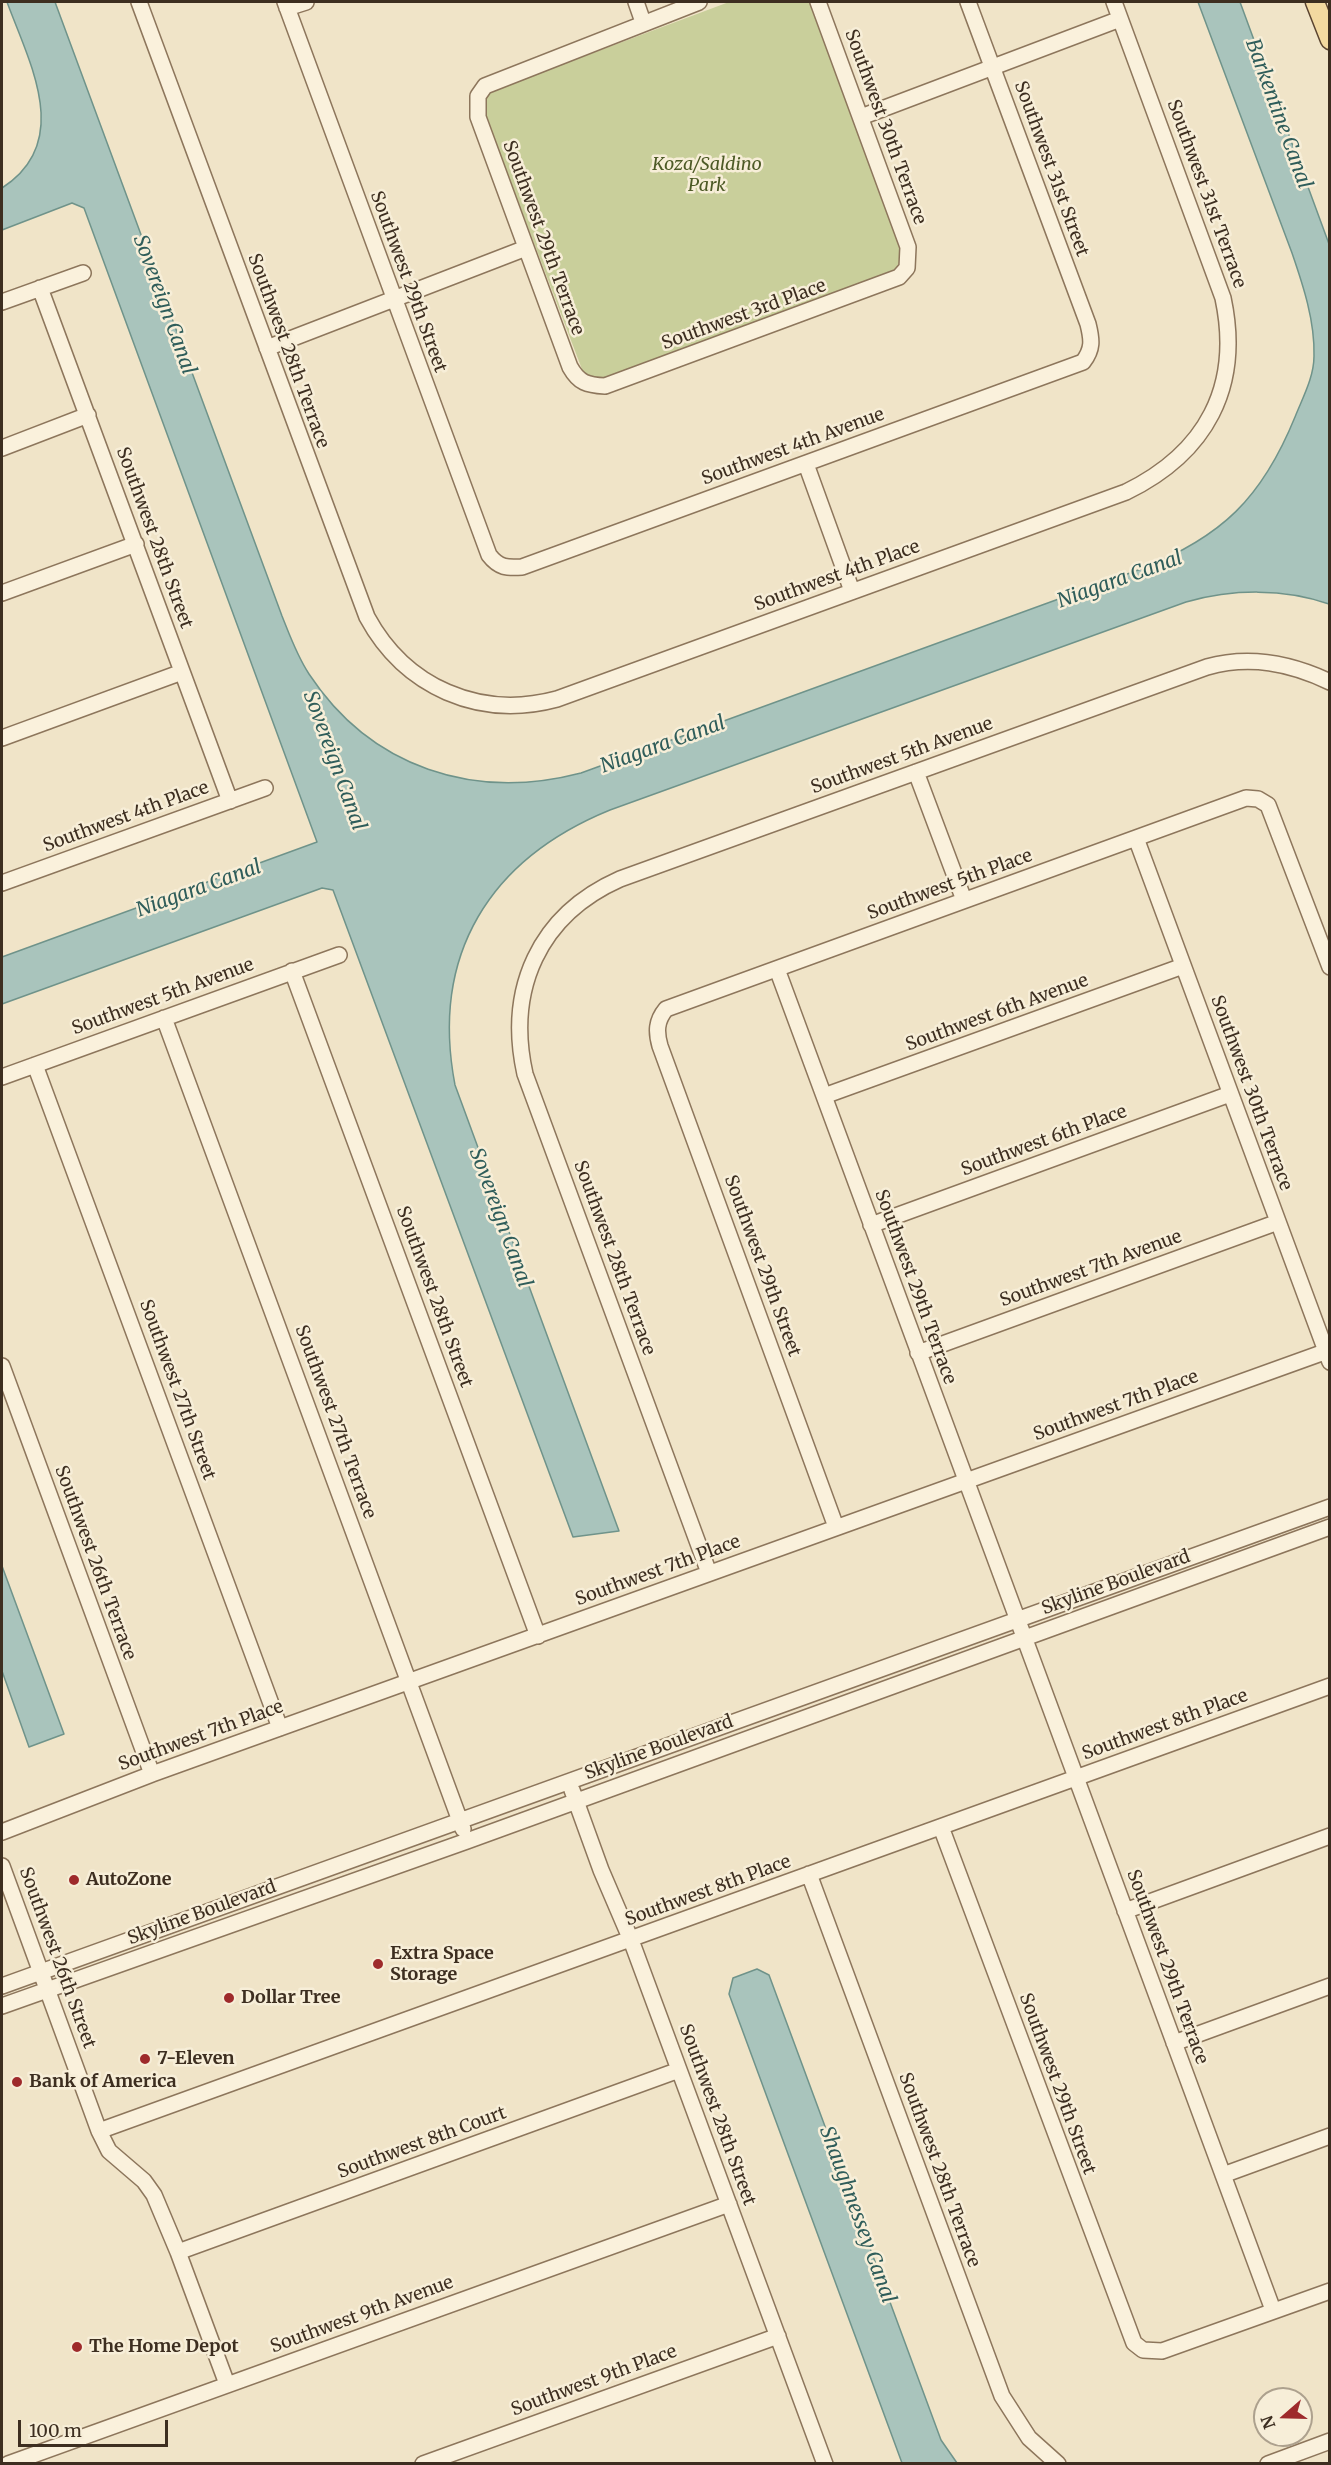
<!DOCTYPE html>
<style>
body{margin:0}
#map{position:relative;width:1331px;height:2465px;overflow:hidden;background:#f0e4c8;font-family:Merriweather,serif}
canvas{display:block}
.frame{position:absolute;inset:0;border:3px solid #3d2e20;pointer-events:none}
.north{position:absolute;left:1253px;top:2387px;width:60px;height:60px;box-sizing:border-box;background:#f7eed8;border:2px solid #ada18e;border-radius:50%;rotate:250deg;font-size:16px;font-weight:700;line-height:24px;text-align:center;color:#3d2e20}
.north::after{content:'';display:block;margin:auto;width:21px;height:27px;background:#9e2a2b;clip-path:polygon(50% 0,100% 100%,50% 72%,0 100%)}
.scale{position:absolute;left:18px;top:2420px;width:150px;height:27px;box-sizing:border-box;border:3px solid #3d2e20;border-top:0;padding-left:8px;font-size:18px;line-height:21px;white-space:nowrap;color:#3d2e20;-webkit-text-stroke:4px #f7eed8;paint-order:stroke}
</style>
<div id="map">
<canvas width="1331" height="2465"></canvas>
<div class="frame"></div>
<div class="north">N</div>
<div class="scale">100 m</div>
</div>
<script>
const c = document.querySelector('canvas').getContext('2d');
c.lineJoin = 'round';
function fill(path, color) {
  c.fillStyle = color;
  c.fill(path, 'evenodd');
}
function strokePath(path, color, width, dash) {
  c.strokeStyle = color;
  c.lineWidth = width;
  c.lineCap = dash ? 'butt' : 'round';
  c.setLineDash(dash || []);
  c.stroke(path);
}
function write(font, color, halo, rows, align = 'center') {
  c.font = font + ' Merriweather,serif';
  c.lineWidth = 5;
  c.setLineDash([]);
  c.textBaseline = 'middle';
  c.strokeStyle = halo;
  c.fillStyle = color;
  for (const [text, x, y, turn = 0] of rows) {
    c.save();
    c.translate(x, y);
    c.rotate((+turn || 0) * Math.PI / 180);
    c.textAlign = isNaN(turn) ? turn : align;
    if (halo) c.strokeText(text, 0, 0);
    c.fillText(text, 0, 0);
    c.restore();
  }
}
const green = new Path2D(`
 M729,2H811L907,268L588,385L478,96Z`);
const water = new Path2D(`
 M7,2H55L282,616C290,636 297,656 309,674C371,768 474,801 581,773L1141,569C1222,537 1262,498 1295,417C1303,397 1314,377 1314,356C1315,321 1303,285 1292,253L1198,2H1240L1329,244V604C1284,588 1232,589 1186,602L610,810C490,859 430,954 455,1085L619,1531L573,1537L333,890L322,888L2,1004V957L317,842L84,208L72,203L2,230V188C74,142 29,62 7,2Z
 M2,1566L64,1734L29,1747L2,1671Z
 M757,1969L769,1975L941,2440L957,2463H902L729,1994L733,1978Z`);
const minor = new Path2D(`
 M139,2L367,617C405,687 479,720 557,699L1126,492C1206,453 1242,387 1223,298L1114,2
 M285,2L489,555C499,568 507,568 522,567L1083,362C1093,349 1092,340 1088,324L968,2
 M636,2L643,22
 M699,2L485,86L478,96V117L570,367C579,383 587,385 605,386L899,277L907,268L908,247L818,2
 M287,8L306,2
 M861,117L1120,19
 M40,288L230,801
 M2,302L83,273
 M267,348L526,248
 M2,448L88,415
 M806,464L852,591
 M2,593L136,544
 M2,738L182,672
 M916,772L964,900
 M1136,838L1330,1362
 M2,883L265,788
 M777,969L1273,2310
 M292,971L538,1636
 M164,1018L463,1829
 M35,1065L280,1728
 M2,1077L339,955
 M824,1096L1183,966
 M871,1225L1230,1094
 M918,1353L1278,1222
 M2,1366L152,1774
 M836,1527L660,1046C656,1032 656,1021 666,1009L1246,798L1258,799L1268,805L1330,967
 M709,1573L525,1074C506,989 539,915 620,879L1207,667C1250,655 1290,663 1330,682
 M572,1790L601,1870L631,1940L825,2464
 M941,1827L1134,2343L1143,2350L1162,2351L1330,2291
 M2,1832L152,1774L1330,1350
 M2,1866L99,2131L109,2151L144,2181L154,2195L178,2252L227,2384
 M809,1874L1002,2396L1029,2438L1058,2464
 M1125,1911L1330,1836
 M2,1986L1330,1507
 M2,2006L467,1841L1330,1527
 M1174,2043L1330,1986
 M99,2131L1330,1686
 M1223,2175L1330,2136
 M178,2252L679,2070
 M8,2464L729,2204
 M423,2464L778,2336
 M1268,2464L1330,2441`);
const major = new Path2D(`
 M1315,2L1330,40`);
const markers = [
 [74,1880,6,"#9e2a2b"],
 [378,1964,6,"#9e2a2b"],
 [229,1998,6,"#9e2a2b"],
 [145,2059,6,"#9e2a2b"],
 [17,2082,6,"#9e2a2b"],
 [77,2347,6,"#9e2a2b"]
];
const streetNames = [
 ["Southwest 30th Terrace",885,127,70],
 ["Southwest 31st Street",1051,169,70],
 ["Southwest 31st Terrace",1206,194,70],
 ["Southwest 29th Terrace",543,238,70],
 ["Southwest 29th Street",408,282,70],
 ["Southwest 3rd Place",744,315,-20],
 ["Southwest 28th Terrace",288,351,70],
 ["Southwest 4th Avenue",793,447,-20],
 ["Southwest 28th Street",154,538,70],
 ["Southwest 4th Place",837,576,-20],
 ["Southwest 5th Avenue",902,756,-20],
 ["Southwest 4th Place",126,817,-20],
 ["Southwest 5th Place",950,885,-20],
 ["Southwest 5th Avenue",163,997,-20],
 ["Southwest 6th Avenue",997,1013,-20],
 ["Southwest 30th Terrace",1251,1093,70],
 ["Southwest 6th Place",1044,1141,-20],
 ["Southwest 28th Terrace",614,1258,70],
 ["Southwest 29th Street",762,1266,70],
 ["Southwest 7th Avenue",1091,1269,-20],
 ["Southwest 29th Terrace",915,1287,70],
 ["Southwest 28th Street",434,1297,70],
 ["Southwest 27th Street",177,1390,70],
 ["Southwest 7th Place",1116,1406,-20],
 ["Southwest 27th Terrace",335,1422,70],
 ["Southwest 26th Terrace",95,1563,70],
 ["Southwest 7th Place",658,1571,-20],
 ["Skyline Boulevard",1116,1583,-20],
 ["Southwest 8th Place",1165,1725,-20],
 ["Southwest 7th Place",201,1736,-20],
 ["Skyline Boulevard",659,1748,-20],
 ["Southwest 8th Place",708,1891,-20],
 ["Skyline Boulevard",202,1913,-20],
 ["Southwest 26th Street",57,1958,70],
 ["Southwest 29th Terrace",1167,1967,70],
 ["Southwest 29th Street",1057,2084,70],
 ["Southwest 28th Street",717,2115,70],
 ["Southwest 8th Court",422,2143,-20],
 ["Southwest 28th Terrace",939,2170,70],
 ["Southwest 9th Avenue",362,2315,-20],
 ["Southwest 9th Place",594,2381,-20]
];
const parkNames = [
 ["Koza/Saldino",707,165],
 ["Park",707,186]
];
const poiNames = [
 ["AutoZone",86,1880],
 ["Extra Space",390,1954],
 ["Storage",390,1975],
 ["Dollar Tree",241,1998],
 ["7-Eleven",157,2059],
 ["Bank of America",29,2082],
 ["The Home Depot",89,2347]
];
const waterNames = [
 ["Barkentine Canal",1278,114,70],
 ["Sovereign Canal",164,305,70],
 ["Niagara Canal",1120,580,-20],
 ["Niagara Canal",663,745,-20],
 ["Sovereign Canal",334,761,70],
 ["Niagara Canal",199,889,-20],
 ["Sovereign Canal",500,1218,70],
 ["Shaughnessey Canal",857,2215,70]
];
fill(green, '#c9cf9b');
fill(water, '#a9c4bc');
strokePath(water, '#6f938a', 1.5);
strokePath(minor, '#8d765c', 18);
strokePath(major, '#5b4430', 21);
strokePath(minor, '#faf1dc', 15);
strokePath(major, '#f3d9a0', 18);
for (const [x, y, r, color] of markers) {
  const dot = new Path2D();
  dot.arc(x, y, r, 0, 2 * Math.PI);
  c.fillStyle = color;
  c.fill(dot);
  strokePath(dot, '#f7eed8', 2);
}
write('18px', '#3d2e20', '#f7eed8', streetNames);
write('italic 18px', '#4d5a26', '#f7eed8', parkNames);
write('bold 18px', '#3d2e20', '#f7eed8', poiNames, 'left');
write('italic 20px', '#2f5d5a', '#f7eed8', waterNames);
</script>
